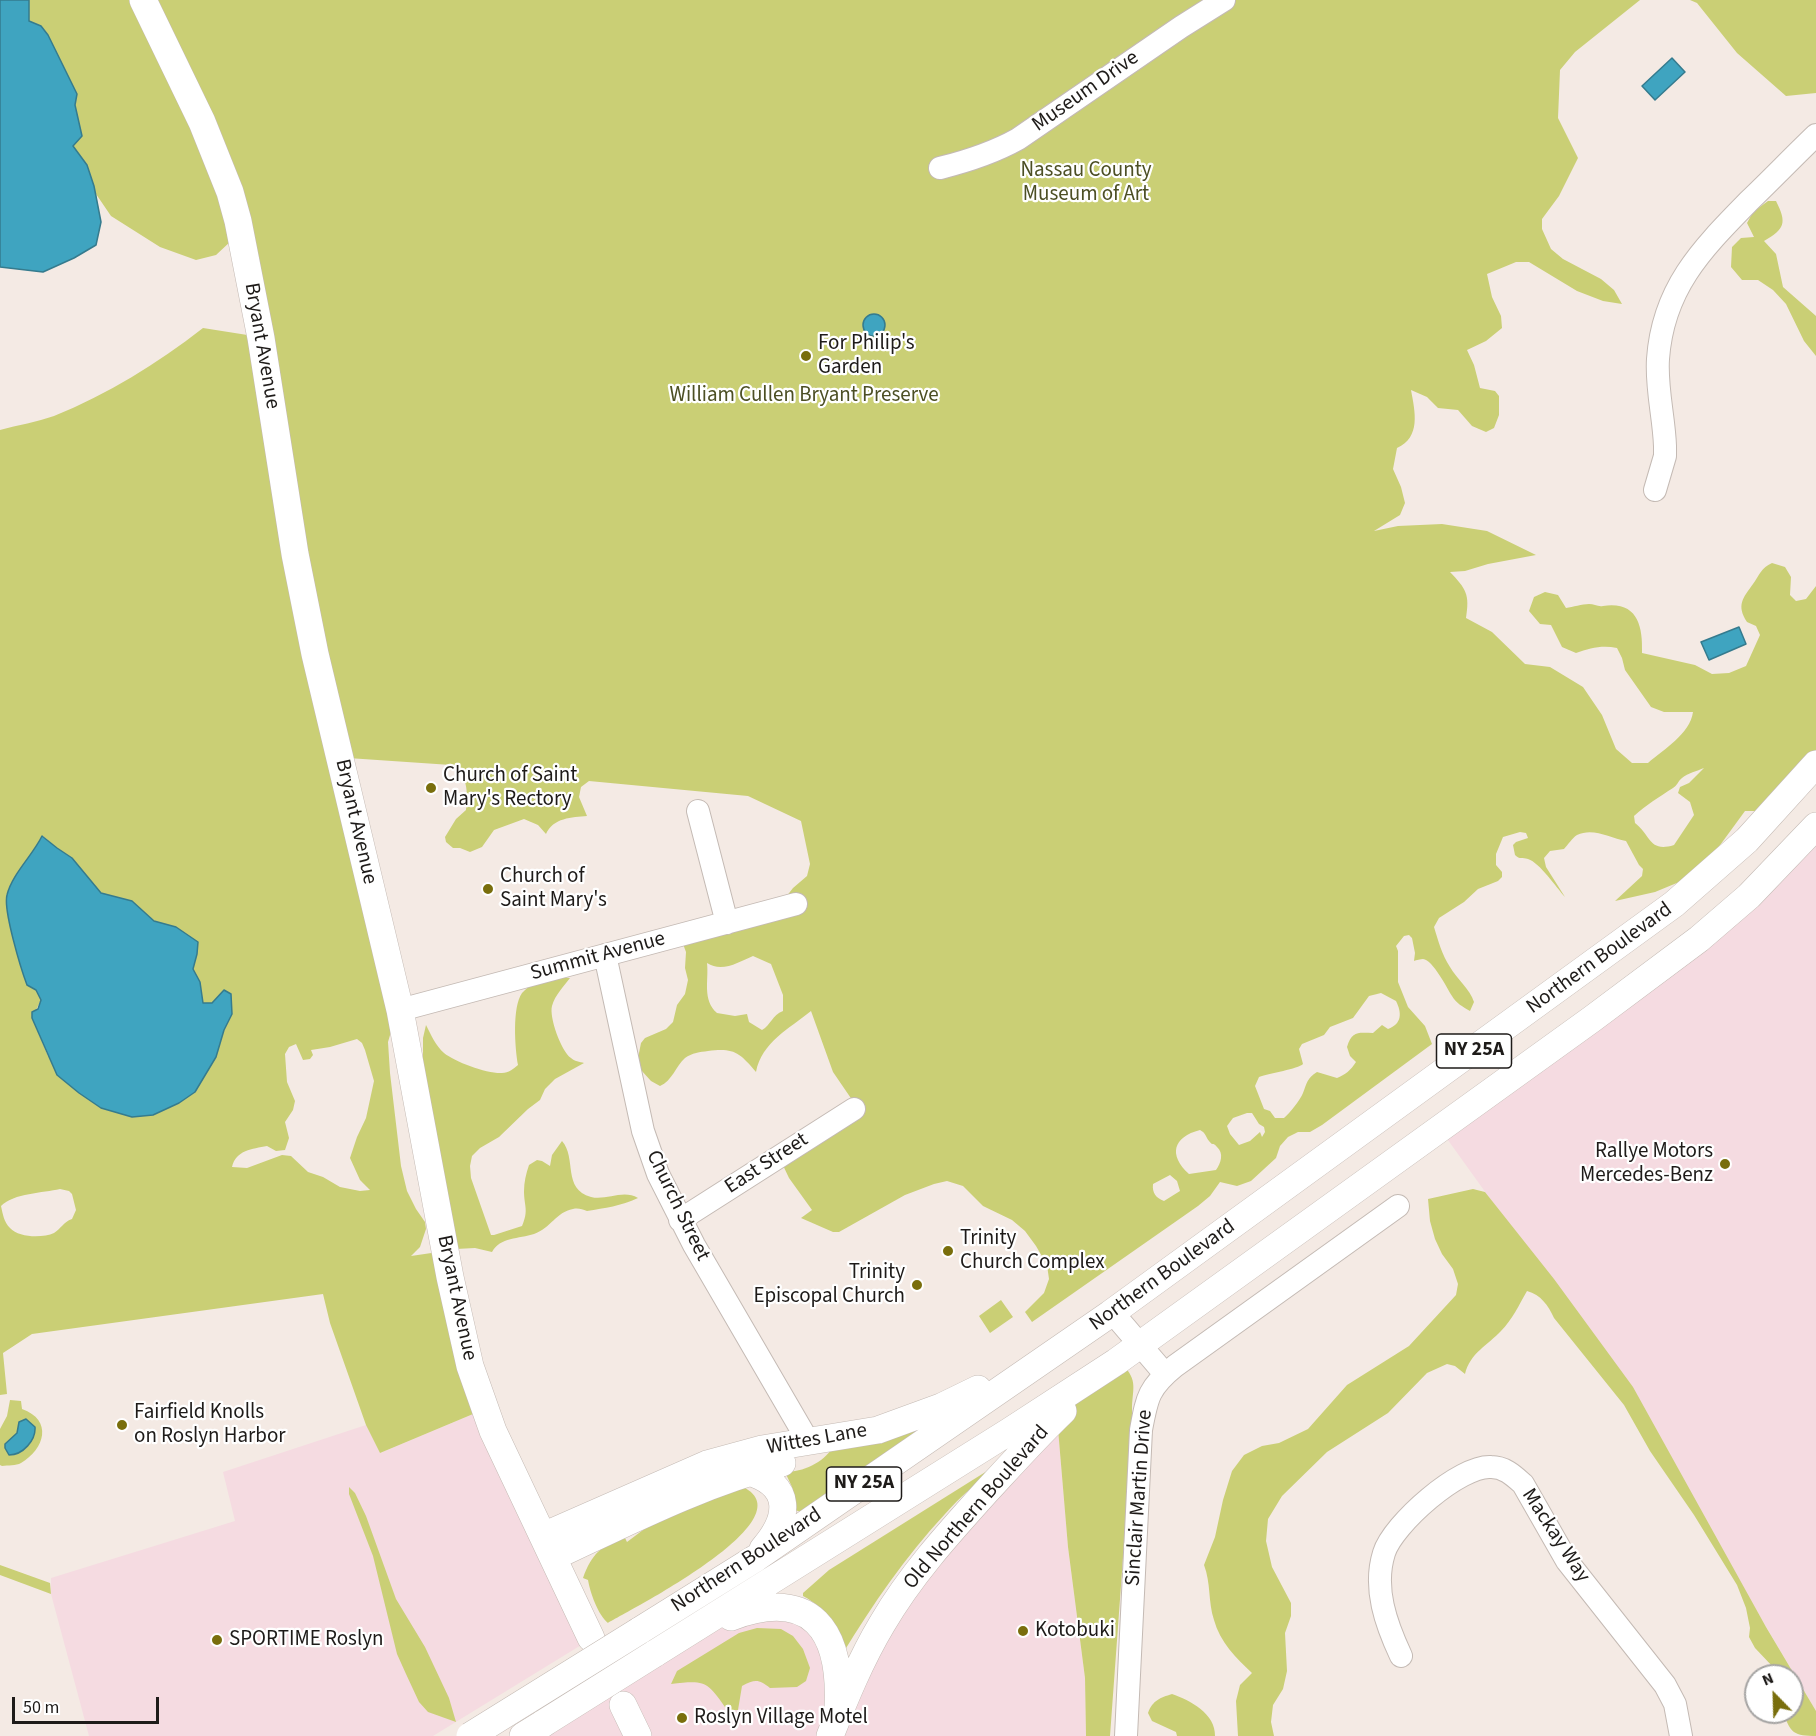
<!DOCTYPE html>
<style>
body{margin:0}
#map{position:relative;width:1816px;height:1736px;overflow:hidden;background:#f4eae4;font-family:"Source Sans 3",sans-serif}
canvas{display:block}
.north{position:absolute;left:1744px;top:1664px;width:60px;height:60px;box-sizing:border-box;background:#fff;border:2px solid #a5a4a3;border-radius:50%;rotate:337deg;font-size:16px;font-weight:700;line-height:24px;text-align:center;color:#1e1b19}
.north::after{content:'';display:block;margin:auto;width:21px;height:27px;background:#796e0c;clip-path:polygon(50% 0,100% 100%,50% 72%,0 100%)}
.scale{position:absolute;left:12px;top:1697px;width:147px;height:27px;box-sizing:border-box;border:3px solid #1e1b19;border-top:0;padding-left:8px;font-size:18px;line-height:21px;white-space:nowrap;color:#1e1b19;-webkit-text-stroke:4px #fff;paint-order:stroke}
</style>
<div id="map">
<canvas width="1816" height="1736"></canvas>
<div class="north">N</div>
<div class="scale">50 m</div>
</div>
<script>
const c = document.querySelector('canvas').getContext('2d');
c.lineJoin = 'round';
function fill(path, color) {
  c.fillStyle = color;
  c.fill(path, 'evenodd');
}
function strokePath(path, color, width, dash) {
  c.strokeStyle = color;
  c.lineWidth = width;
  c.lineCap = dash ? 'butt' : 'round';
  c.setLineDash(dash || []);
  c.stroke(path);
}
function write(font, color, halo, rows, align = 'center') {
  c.font = font + ' "Source Sans 3",sans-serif';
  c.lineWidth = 4.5;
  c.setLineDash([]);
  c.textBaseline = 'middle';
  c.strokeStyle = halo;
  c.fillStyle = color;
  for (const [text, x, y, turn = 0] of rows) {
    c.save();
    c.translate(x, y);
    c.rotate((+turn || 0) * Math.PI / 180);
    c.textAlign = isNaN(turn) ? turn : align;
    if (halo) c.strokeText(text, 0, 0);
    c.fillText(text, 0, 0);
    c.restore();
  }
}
const commercial = new Path2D(`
 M1816,826V1711L1618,1377L1440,1129L1592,1019Z
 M485,1409L591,1639L433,1736H89L51,1594V1578L235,1521L223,1472L366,1425L380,1453Z
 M1057,1417L1068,1547L1085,1678L1086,1736H530L654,1654L763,1607L828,1640L858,1668Z`);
const green = new Path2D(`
 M0,0H1640L1575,52L1560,70L1558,118L1578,158L1559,196L1542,219V229L1551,249L1563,259L1601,279L1614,290L1622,304L1603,301L1577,291L1529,262H1516L1487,274L1492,297L1501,316L1502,328L1486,341L1467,350L1474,365L1480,388L1495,391L1499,396V415L1494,428L1486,432L1472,426L1458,410L1438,408L1427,397L1411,390C1415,412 1421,437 1397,448L1393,469L1401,487L1405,503L1400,515L1374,531L1398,526L1442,524L1487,531L1536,555L1488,564L1465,571L1450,572C1466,589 1470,594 1466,618L1492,632L1525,664L1550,667L1583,687L1602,715L1616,749L1632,763H1648C1664,749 1690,734 1693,712H1664L1651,707L1625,670L1622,658L1617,648C1602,645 1590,648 1576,653L1562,647L1551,625L1540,624L1529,611L1534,597L1545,592L1558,595L1566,608C1573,607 1582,604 1589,604C1594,604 1598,607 1603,606C1637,601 1643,625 1642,653L1695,665L1712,674L1729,673L1746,666L1760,635L1756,626L1747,622C1736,605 1743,598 1753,584C1760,574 1761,568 1772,563L1785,567L1791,577L1790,595L1796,601L1806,599L1816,586V764L1756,811H1745L1715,852L1684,880L1655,892L1615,901L1642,876L1643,869L1639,865L1626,841C1610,838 1593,827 1577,835C1572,838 1568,845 1564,849L1550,851L1544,858L1546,867L1565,897C1556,887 1540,863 1528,859C1522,857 1520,860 1515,855L1513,845L1516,842L1528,838L1526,833L1520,832L1503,837L1496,854V865L1502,872V877L1498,881L1478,889L1464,902L1439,918L1434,927C1438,940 1442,955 1450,967C1457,979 1470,989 1474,1002L1470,1011C1463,1007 1456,1003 1452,996C1447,988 1433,960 1423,959C1421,959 1416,960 1414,961L1415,953L1412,938L1409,935L1404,936L1396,946L1398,951V982L1408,1007L1425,1026L1432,1044L1322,1125L1310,1132H1298L1288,1137L1280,1146L1276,1158L1251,1181L1237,1186L1220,1182L1210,1196L1198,1206L1032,1322L1025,1312L1044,1293L1049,1279L1047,1265L1036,1246L1025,1231L1012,1220L983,1206L963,1186L947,1181L934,1184L905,1195L839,1232H833L801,1218L812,1210L789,1178L780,1159L859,1110L833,1072L811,1011C789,1029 762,1042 756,1072C739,1052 734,1048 708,1051C700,1052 692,1053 685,1058C676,1066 672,1081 660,1086L651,1081L641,1070L638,1058L641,1043L645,1038L666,1029L673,1022L677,1005L685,994L688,980L685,968L686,952L680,936L786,897L793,888L807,876L810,864L801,821L748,796L589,781L581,787L579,797L587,816C572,817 553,818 546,834L538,825L524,819L494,830L482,847L470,852L460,848H453L446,842L445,837L456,819L466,810C468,793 468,773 451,765L348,758L397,1011L388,1042L390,1073L401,1166L407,1191L416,1209L425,1222L426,1229L420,1247L411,1256L445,1251L485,1409L380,1453L366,1425L330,1323L323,1294L32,1334L3,1353L7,1394L0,1395V430C18,425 37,422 54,416C108,394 157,364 203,328L260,337L231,241L216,255L196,260L160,247L111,216L96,194L101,222L96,245L74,258L43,272L0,267ZM1704,768L1689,783L1680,787L1678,793L1690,802L1694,815L1674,845C1649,853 1651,835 1635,823L1634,816C1646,805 1659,797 1673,788C1677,786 1678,781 1682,778C1688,773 1697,771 1704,768ZM43,836L57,848L72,858L101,893L132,901L154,921L176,927L197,954L193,969L200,982L203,1003H212L232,1014L224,1030L216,1057L48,1056L32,1018L41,1000L36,990L27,985C21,969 3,910 7,895C11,875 34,855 43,836ZM753,956L771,964L783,995V1011C772,1015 771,1025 762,1030L749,1022L747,1014L735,1016L717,1013C702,1000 709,980 707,963C722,973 739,962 753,956ZM1381,993L1396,1001C1402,1013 1402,1024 1388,1029L1382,1025L1373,1033C1359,1033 1352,1030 1347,1047L1350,1056L1356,1062C1351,1070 1345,1075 1337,1078L1317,1072C1307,1078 1307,1083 1303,1093C1300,1100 1290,1113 1284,1118H1275L1270,1111L1264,1109L1255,1086L1259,1077C1270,1073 1298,1069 1303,1064L1299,1049L1302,1044L1324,1035L1330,1027L1353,1018L1369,996ZM357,1039L362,1043L365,1050L374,1081L366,1118L357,1137L350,1158L360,1180L370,1190L360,1191L340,1187L323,1177L308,1172L291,1156L282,1155L247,1168L232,1167C236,1150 252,1149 267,1146L276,1151L285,1150L289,1138L285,1122L293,1110L295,1101L287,1082L285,1054L289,1047L296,1044L303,1060L310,1059L313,1055L311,1050L330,1047ZM1247,1113H1252L1259,1124L1264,1127L1265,1132L1262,1137L1260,1132L1250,1141L1239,1145L1230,1134L1227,1126L1233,1118ZM1200,1130C1206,1133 1205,1136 1209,1141C1214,1147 1212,1141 1217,1147C1224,1153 1221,1163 1216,1170L1189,1174C1168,1155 1173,1137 1200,1130ZM1170,1175L1177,1181L1180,1191L1164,1201C1156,1198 1152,1193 1153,1184ZM60,1189L69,1191L72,1194L76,1210L72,1219C63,1222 61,1229 54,1233C43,1238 19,1238 10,1228C4,1222 3,1215 1,1206C14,1193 43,1193 60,1189Z
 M1690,0H1816V93L1786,96L1737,53L1697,3Z
 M1768,201H1776C1787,223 1785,229 1764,241L1776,254L1783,287L1816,316V356L1804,341L1786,304L1773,290L1758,280H1742L1731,267L1732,247L1741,238L1754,237L1747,223L1753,212Z
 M551,977L570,978C564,986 555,995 552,1006C549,1017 561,1051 571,1058C574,1061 580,1062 584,1063L555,1079L545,1089L540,1100L528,1109L499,1137L480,1148L472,1156L470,1166L471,1178L491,1235H494L522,1226C529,1210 524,1206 524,1191C524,1182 526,1174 529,1165L537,1160L542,1161L550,1166L552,1155L562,1141C577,1158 562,1189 591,1197C606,1201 623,1189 638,1198C621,1206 605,1208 587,1211C582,1209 578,1208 573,1209C556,1212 551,1228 534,1234C519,1239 500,1237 492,1252L475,1248L456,1249L423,1069V1038L426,1025C431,1035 436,1046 444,1053C455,1062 488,1074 502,1073C509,1073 513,1069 518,1065C515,1048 512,1007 522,993C530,984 540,981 551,977Z
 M1473,1189L1485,1192L1554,1279L1633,1387L1766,1627L1816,1711V1736C1795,1736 1789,1733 1784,1712H1792V1676H1776L1773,1667L1755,1648L1749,1637L1750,1628L1746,1608L1737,1585L1694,1515L1650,1451L1624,1405L1554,1318C1548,1305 1541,1295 1527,1291C1519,1305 1512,1320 1501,1331C1488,1345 1470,1353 1465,1374L1455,1366L1447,1364L1427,1373L1388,1413L1327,1452L1282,1496L1268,1519L1266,1541L1272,1567L1291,1603V1616L1285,1633L1287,1671L1283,1689L1273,1705L1271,1722L1274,1736H1238L1236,1701L1240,1685L1252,1673C1236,1658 1220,1642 1214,1620C1208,1602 1211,1583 1204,1565L1215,1537L1223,1500L1232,1471L1244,1455L1262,1446L1279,1443L1308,1429L1347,1385L1409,1346L1456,1295L1458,1284L1453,1269L1442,1254L1435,1239L1430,1221L1428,1199Z
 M1001,1300L1013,1317L990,1333L979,1316Z
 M1122,1364C1139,1381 1132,1389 1132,1410C1132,1418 1132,1427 1132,1435L1110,1736H1086L1085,1678L1068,1547L1057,1417Z
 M10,1400L21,1401L22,1409C53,1420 45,1449 21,1463C16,1466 8,1465 2,1466L0,1465V1429L7,1416Z
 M921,1426L924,1431L801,1512L795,1510L792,1487L785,1472C803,1472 823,1463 833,1447Z
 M995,1466C978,1482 960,1497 945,1514C905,1557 873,1604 843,1653C832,1626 831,1611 803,1596V1593L829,1570Z
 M349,1487L355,1493L366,1516L396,1599L425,1647L449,1698L456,1722L428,1712L419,1702L406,1674L397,1654L373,1556L349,1494Z
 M743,1487C809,1519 630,1610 608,1623C598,1615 590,1592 588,1580L583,1578C592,1553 601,1547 624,1536L627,1542L651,1524Z
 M0,1565L50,1583L51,1594L0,1575Z
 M757,1628L781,1629L793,1636L803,1649L810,1668L806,1681L797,1687L770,1688C759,1679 755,1679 742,1686L738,1710H727C707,1681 706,1680 671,1684L677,1671L739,1633Z
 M1172,1694C1190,1700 1216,1714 1215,1736H1177L1176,1732L1152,1721L1148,1713C1153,1700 1160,1698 1172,1694Z`);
const water = new Path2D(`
 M0,0H29V21L41,26L48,35L77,94L75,105L82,136L73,146L87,165L94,186L101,222L96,245L74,258L43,272L0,267Z
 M1672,58L1685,72L1655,100L1642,86Z
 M863 325a11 11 0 1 1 22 0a11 11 0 1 1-22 0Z
 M1739,627L1746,644L1709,660L1701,642Z
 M42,836L57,848L72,858L101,893L132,901L154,921L176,927L198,942L197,954L193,969L200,982L203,1003H212L224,990L231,994L232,1014L224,1030L216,1057L195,1092L179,1103L153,1115L132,1117L101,1108L79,1093L57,1075L32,1018V1012L38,1009L41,1000L36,990L27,985C21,969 3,910 7,895C12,874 33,855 42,836Z
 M26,1419L35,1427C36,1440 23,1455 9,1455L5,1448V1444L17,1433L19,1422Z`);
const minor = new Path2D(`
 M940,168C968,161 993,153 1018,139L1181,27L1224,0
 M1655,490L1665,456V446C1664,417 1656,388 1658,359C1663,287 1703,248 1750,200C1772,179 1794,156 1816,135
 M698,811L727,923
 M605,955L643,1131L658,1174L694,1245L808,1441
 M400,1010L796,904
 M680,1220L854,1109
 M1112,1312L1165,1374
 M1401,1656C1386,1624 1373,1588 1384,1553C1393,1524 1460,1465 1491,1467C1505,1467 1514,1476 1523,1484L1567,1561L1665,1685L1675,1704L1681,1736
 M1126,1736L1141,1430C1147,1398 1148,1388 1175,1366L1398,1206`);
const major = new Path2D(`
 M143,0L202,122L230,192L238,221L261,338L295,554L315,654L400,1010L450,1277L470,1366L493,1431L591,1638
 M749,1472C793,1485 790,1518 763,1549
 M543,1536L707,1464L762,1449L878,1430L941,1407L978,1389
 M553,1557C628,1522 701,1484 782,1463
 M731,1617C812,1587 842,1630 838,1709
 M639,1631L756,1558L1110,1314L1674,904L1747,840L1816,764
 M654,1654L1010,1431L1116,1362L1592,1019L1699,939L1749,896L1816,826
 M623,1705L638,1736
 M523,1736L544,1723
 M830,1736C845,1698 861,1659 882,1624C910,1576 947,1535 984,1494C1010,1466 1035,1438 1063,1411`);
const majorBridge = new Path2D(`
 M544,1723L654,1654
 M470,1736L639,1631`);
const markers = [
 [806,356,6,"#796e0c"],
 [431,788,6,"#796e0c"],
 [488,889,6,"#796e0c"],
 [1725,1164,6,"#796e0c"],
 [948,1251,6,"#796e0c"],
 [917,1285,6,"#796e0c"],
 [122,1425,6,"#796e0c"],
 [1023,1631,6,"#796e0c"],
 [217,1640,6,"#796e0c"],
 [682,1718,6,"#796e0c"]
];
const shields = [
 [1474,1051,75],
 [864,1484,75]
];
const shieldNames = [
 ["NY 25A",1474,1051],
 ["NY 25A",864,1484]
];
const streetNames = [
 ["Museum Drive",1086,92,-35],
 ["Bryant Avenue",261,346,80],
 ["Bryant Avenue",355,822,77],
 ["Summit Avenue",598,957,-15],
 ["Northern Boulevard",1600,959,-36],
 ["East Street",767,1164,-33],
 ["Church Street",677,1206,64],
 ["Northern Boulevard",1163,1276,-36],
 ["Bryant Avenue",456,1298,78],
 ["Wittes Lane",817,1440,-10],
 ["Sinclair Martin Drive",1140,1498,-86],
 ["Old Northern Boulevard",977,1508,-49],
 ["Mackay Way",1555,1536,57],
 ["Northern Boulevard",747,1561,-33]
];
const parkNames = [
 ["Nassau County",1086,171],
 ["Museum of Art",1086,195],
 ["William Cullen Bryant Preserve",804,396]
];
const poiNames = [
 ["For Philip's",818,344],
 ["Garden",818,368],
 ["Church of Saint",443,776],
 ["Mary's Rectory",443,800],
 ["Church of",500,877],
 ["Saint Mary's",500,901],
 ["Rallye Motors",1713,1152,"right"],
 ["Mercedes-Benz",1713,1176,"right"],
 ["Trinity",960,1239],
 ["Church Complex",960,1263],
 ["Trinity",905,1273,"right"],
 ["Episcopal Church",905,1297,"right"],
 ["Fairfield Knolls",134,1413],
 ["on Roslyn Harbor",134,1437],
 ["Kotobuki",1035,1631],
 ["SPORTIME Roslyn",229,1640],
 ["Roslyn Village Motel",694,1718]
];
fill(commercial, '#f5dbe1');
fill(green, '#cacf75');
fill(water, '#3fa4c0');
strokePath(water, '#357b8e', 1.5);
strokePath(minor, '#c4bab4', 24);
strokePath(major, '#c4bab4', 28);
strokePath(minor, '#fff', 22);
strokePath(major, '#fff', 27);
strokePath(majorBridge, '#c4bab4', 28, []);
strokePath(majorBridge, '#fff', 27);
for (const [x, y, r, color] of markers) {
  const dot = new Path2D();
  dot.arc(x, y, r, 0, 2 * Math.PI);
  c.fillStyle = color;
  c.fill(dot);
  strokePath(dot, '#fff', 2);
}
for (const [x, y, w] of shields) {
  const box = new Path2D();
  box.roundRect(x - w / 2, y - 17, w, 34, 4.5);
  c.fillStyle = '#fff';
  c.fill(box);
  strokePath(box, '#1e1b19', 1.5);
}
write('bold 20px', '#1e1b19', null, shieldNames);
write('21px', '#1e1b19', '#fff', streetNames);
write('21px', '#4c4f24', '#fff', parkNames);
write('21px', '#1e1b19', '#fff', poiNames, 'left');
</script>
